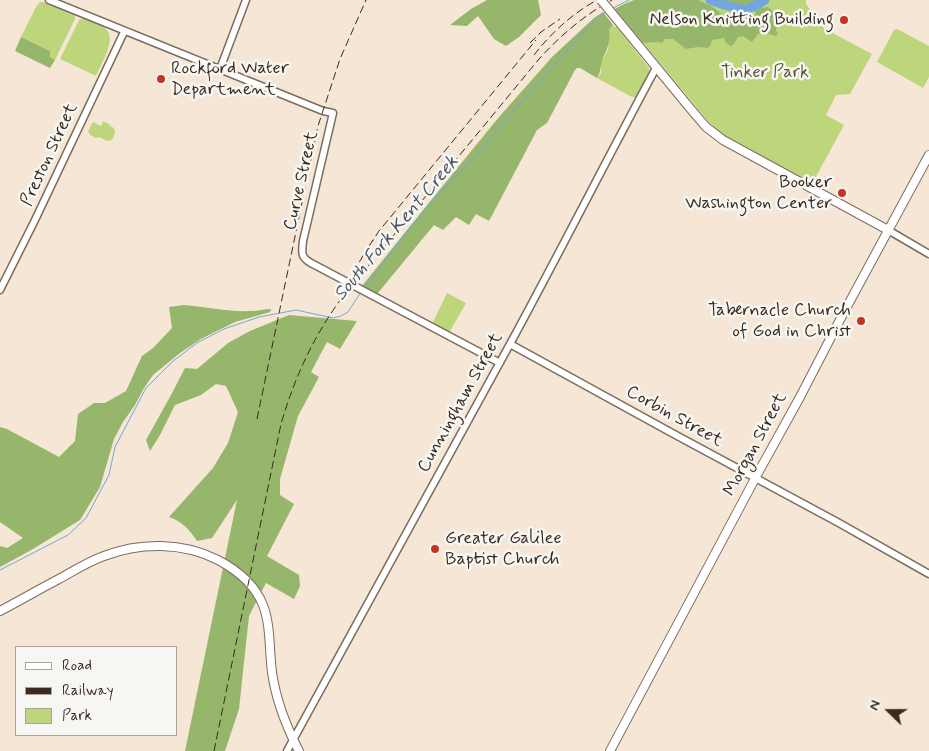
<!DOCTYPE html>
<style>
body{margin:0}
#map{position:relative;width:929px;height:751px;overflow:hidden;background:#f5e6d5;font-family:Mynerve,sans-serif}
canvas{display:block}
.legend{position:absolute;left:15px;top:646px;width:162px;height:90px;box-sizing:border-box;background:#f6f6f2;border:1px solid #aba49d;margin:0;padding:6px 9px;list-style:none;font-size:15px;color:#3b2a1e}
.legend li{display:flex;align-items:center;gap:10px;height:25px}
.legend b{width:25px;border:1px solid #aba49d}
.north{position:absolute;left:864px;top:686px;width:50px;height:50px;-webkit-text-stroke:4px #f6f6f2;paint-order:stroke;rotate:292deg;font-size:14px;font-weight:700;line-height:20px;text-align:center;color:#3b2a1e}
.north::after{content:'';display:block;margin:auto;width:18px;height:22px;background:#3b2a1e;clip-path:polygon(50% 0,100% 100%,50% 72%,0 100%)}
</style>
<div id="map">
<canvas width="929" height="751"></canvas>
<ul class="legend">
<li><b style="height:6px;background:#fff"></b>Road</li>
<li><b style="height:6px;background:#3b2a1e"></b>Railway</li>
<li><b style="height:14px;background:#bed67b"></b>Park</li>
</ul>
<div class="north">N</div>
</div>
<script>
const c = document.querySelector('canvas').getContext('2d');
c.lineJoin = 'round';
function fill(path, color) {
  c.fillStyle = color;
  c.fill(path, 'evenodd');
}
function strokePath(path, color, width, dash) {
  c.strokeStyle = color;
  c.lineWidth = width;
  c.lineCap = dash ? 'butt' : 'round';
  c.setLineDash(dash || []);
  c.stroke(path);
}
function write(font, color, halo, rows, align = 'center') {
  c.font = font + ' Mynerve,sans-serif';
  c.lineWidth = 5;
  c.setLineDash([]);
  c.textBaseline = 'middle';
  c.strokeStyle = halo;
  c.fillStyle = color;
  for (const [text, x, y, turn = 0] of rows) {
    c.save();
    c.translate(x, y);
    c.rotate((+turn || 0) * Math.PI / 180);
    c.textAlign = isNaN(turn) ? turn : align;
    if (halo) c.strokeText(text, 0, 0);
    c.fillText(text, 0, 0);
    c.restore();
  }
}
const green = new Path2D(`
 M639,0H806V4L825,29L872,54L850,94L836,95L826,115L844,125L812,184L720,133L709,122L615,9Z
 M40,2H43L75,15V19L55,60L50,57V51L21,37L36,7Z
 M83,18C90,21 99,23 105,28C118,38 101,64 96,76L60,59L79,20Z
 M613,25L615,27H617L649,68V72L636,98L630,96L597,78L601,73V64L608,49L609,30Z
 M897,29L929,46V77L923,88L877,62L894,30Z
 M103,121L109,124L110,126L114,128L115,133L112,140L107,141L99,137L96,138L90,135L88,131L93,122L101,126Z
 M447,293L466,303L449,333L434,324L433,322Z`);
const forest = new Path2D(`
 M487,0H538L541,15L519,37L506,46L494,39L478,16L467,26L450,25L471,9Z
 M634,0H698L711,6L723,15L740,19L743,16H752L756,14L755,11L759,8L768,7L777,15L784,25L777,24L776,31L778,33L776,36L762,32L758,34L752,42L743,36L738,37L734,44L731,46L726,43L724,38L712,40L711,44L708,48L698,47L686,49L673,39H665L662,43L657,42L643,43L615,9L622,5Z
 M723,0H759C745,7 738,6 723,0Z
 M603,12L613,25L609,30C611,45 606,49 602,62C600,68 601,72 597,78L580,68H577L575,70L547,123L537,130L489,221L476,214L469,225L456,217L443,230L434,225L377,294L362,286L432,199L499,117L552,57L594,18Z
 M21,37L50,51V57L55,60L50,68L15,51Z
 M184,305C207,307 229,312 252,311C258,311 264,309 271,309L270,312L235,322L201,339L180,353L153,375L144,388L135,405L123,422L114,439L100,487L80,520L33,549L0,567V546L7,548L23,538L0,522V427L7,429L59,457L75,441L78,414L94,403H105L126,391L142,356L153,348L172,328L169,307Z
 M289,315L357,321L340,349L327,342L311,372L319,377L298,416L280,479V495L294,504L267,556L299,575L300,586L294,599L266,583L249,616L239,709L225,751H185L237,500L212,538L197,541C190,530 182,521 169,517L213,468L228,443L238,412L226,386L216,384L201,395L175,405L160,435L150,451L146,440L171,395L185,368L197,369L228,343L250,331Z`);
const stream = new Path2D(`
 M611,9L629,0
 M364,289L404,235L443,189L483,149L497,130L580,36L598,17L606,12
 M0,570L68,535L86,518L109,475L115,447L146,388L172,362L197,343L224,329L259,317L296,310L333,318L341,316L348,312L361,292`);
const river = new Path2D(`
 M710,0C721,4 734,9 746,9C753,8 759,4 765,0`);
const minor = new Path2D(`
 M49,0L323,111L333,113L303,241C302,252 300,257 311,263L500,363
 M220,69L246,0
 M888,230L929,254
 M0,290L35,220L124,32
 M510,344L672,433L839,523L929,574
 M287,751C361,615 436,480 510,344C560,252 607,159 656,68`);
const major = new Path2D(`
 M620,23L689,107L706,127L723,140L888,230
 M0,611C19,601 38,590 57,580C72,572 87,562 104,556C140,542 183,542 218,560C237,570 255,585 263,605C271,626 269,650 272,672C276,701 286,726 299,751
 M610,751L758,473L800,397L843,314L929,155`);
const rail = new Path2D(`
 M530,43L541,32L560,19
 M534,55C551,33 573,13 597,0
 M369,246L379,231L536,40
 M353,272L373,240
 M257,419L318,126L340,59L366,0
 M214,751L281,424C294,379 313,337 341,299L539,59C560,36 584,15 612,0`);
const majorBridge = new Path2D(`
 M601,0L620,23`);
const markers = [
 [844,20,5,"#c8321e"],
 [161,79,5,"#c8321e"],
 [842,193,5,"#c8321e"],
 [861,321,5,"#c8321e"],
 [435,549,5,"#c8321e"]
];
const poiNames = [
 ["Nelson Knitting Building",834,20],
 ["Rockford Water",171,69,"left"],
 ["Department",171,90,"left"],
 ["Booker",832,183],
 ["Washington Center",832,204],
 ["Tabernacle Church",851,311],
 ["of God in Christ",851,332],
 ["Greater Galilee",445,539,"left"],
 ["Baptist Church",445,560,"left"]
];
const parkNames = [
 ["Tinker Park",765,73]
];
const streetNames = [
 ["Preston Street",50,155,-65],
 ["Curve Street",302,181,-77],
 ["Cunningham Street",461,403,-61],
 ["Corbin Street",674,417,29],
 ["Morgan Street",756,445,-62]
];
const waterNames = [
 ["South Fork Kent Creek",397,229,-50]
];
fill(green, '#bed67b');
fill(forest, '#96b76b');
strokePath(stream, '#74a5de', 1);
strokePath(river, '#74a5de', 9);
strokePath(minor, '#7c6c5e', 9);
strokePath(major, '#7c6c5e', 10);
strokePath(minor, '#fff', 6);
strokePath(major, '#fff', 8);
strokePath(rail, '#3b2a1e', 1, [8, 4]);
strokePath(majorBridge, '#7c6c5e', 10, []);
strokePath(majorBridge, '#fff', 8);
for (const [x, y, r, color] of markers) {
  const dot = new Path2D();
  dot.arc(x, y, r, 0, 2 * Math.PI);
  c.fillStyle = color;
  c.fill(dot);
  strokePath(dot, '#f6f6f2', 2);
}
write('18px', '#3b2a1e', '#f6f6f2', poiNames, 'right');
write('18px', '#5c5535', '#f6f6f2', parkNames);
write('18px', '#3b2a1e', '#f6f6f2', streetNames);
write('italic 19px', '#4f5561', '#f6f6f2', waterNames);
</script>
